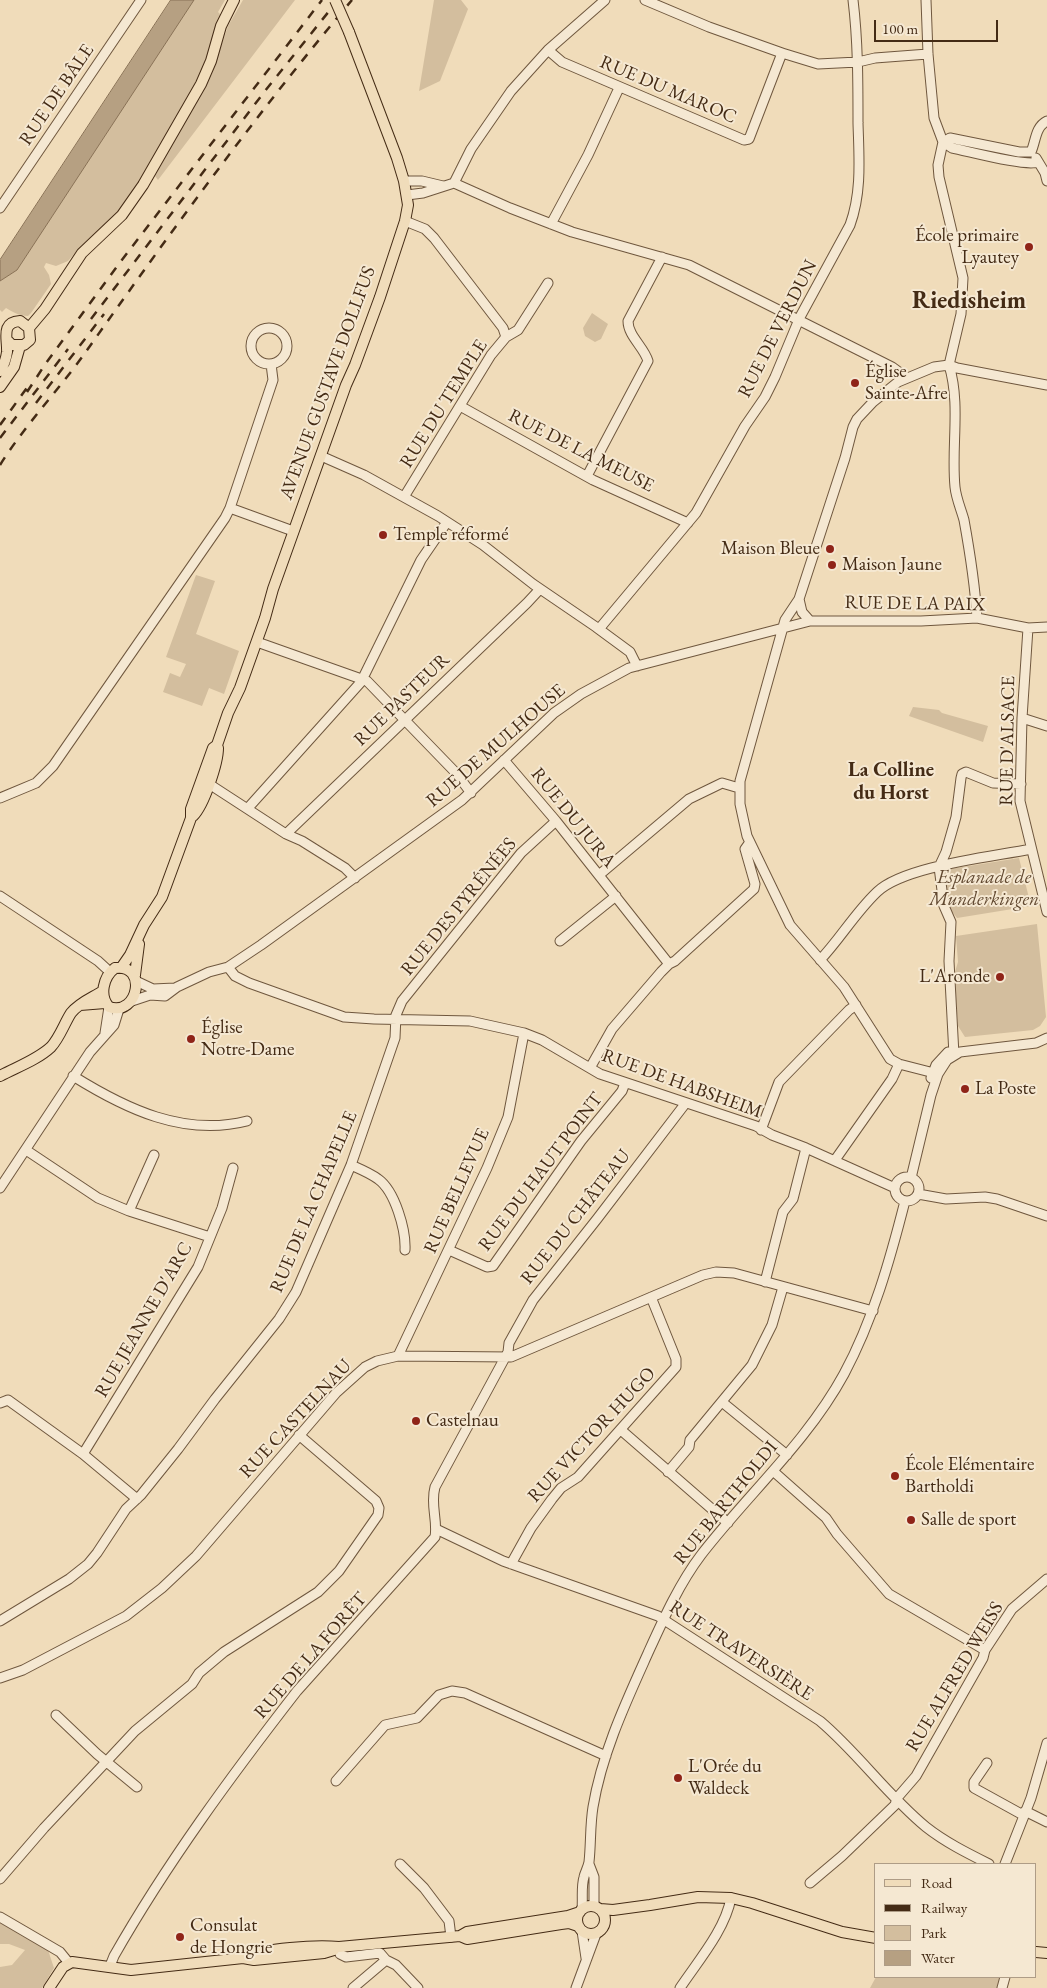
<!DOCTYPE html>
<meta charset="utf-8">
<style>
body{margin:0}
#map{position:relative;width:1047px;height:1988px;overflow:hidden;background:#f0dcba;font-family:"EB Garamond",serif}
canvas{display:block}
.legend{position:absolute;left:874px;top:1863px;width:162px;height:115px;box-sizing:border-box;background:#f5e8d2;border:1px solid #ae9c86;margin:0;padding:6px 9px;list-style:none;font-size:15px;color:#442b15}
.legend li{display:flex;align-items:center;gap:10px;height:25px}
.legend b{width:25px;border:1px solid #ae9c86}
.scale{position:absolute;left:874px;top:20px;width:124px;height:22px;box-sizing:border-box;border:2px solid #442b15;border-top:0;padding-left:6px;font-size:15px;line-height:18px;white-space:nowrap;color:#442b15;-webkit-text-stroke:4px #f5e8d2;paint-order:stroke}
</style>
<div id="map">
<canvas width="1047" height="1988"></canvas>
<ul class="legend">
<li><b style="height:6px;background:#f0dcba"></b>Road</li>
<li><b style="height:6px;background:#442b15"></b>Railway</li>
<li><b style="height:14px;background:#d3be9e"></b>Park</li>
<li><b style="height:14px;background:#b6a082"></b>Water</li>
</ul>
<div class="scale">100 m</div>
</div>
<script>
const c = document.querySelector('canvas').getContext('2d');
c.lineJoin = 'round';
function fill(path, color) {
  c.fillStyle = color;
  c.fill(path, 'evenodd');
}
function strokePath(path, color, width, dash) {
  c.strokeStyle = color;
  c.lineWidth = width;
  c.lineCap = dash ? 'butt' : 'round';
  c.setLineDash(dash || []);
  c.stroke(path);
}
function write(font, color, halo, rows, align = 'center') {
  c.font = font + ' "EB Garamond",serif';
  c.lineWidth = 4;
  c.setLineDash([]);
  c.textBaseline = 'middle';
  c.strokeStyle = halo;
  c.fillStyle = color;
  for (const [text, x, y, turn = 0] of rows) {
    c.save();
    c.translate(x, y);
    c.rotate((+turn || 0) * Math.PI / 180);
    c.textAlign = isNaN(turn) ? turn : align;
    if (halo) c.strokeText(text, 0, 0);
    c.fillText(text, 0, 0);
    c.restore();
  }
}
const green = new Path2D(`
 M194,0H225L218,12L221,15L200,78L146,173L118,212L81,246L68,261L56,266L46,263L44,267L49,275L51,284L31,313L28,316C19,316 13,312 6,308L2,312L0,310V281L17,270Z
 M243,0H295L158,180L155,176L211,76L228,26Z
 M434,0H461L468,9L440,81L419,91Z
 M592,313L608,324L601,339L595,342L585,336L583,328Z
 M196,575L215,581L196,634L239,651L224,694L209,688L202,706L163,692L170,673L180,677L186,664L166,657Z
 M913,707L939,710L942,713L988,726L983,742L909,716Z
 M1019,858L1031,906L957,918L950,909L944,870Z
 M1037,924L1046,1017L1040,1026L1033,1030L965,1037L958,1026L954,975L958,962L956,936Z
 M0,1922L48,1950L54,1968L42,1988H0V1967L12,1965L25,1950L9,1944H0Z
 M876,1977H1001L997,1988H870Z`);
const water = new Path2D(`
 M171,0H194L17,270L0,281V260Z`);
const minor = new Path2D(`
 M645,0L709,27L782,53L818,64L858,62L875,58L928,54
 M926,0L928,54L934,118L943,142L938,165L939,177L963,278L961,314L949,365
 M548,50L562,62L744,140L749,139L782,53
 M943,142L952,148C968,151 1026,167 1038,162
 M943,142L950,138L1019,152H1031
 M1031,152C1036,141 1035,127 1047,121
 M1036,158L1045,173L1047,181
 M404,181H422L443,186
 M454,183L510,208L572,232L689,265L892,367L907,378
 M407,195L423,193L454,183L471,149L511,91L548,50L605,0
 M0,208L141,0
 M405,221L425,229L434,238L503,328L506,337
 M551,224L588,155L619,88
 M251 346a18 18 0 1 1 36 0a18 18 0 1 1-36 0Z
 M949,365C961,405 951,446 955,487C956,498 961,509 964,520C970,553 975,585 977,618
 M460,406L593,480L688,523
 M321,456L364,475L438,516L483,545L533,584L596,627L630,652L637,666
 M587,476L648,361C644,347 628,336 628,321L662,257
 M404,497L491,355L506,337L518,330L548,283
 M230,508L293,531
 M799,599L802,612L810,621
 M1028,628L1022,718L1020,801L1047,912
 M599,629L696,513L745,426L765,397L775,377L800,317L850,225C862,192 859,158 858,123C858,82 858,41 853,0
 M257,642L367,681L456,773L471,793
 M1022,718L1047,726
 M504,760L556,821L669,964
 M206,780V782L286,834L302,841L345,868L355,878
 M0,798L36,783L53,766L225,518L230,508L273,380L271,364
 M248,808L361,682L421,560L447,522
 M286,834L527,603L540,589
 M599,875L689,799L722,783L739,788
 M0,896L98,961L110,972
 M560,941L616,896
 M820,960C840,939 855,913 877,892C904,866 992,857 1031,849
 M228,967L235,976L249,983L344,1017L374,1019L470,1021L524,1033L542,1040L600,1074L756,1126L772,1135L806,1148L895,1188
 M136,981L153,989L175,988
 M132,1001L150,995L165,996L177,987L209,972L228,967L261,945L462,800L554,713L581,694L629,668L810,621H921L977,618L1028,628L1047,627
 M105,1033L109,1007
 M954,1055L949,961L951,922L944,906L939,867L946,852L956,817L961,778L962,774L966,772L993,783L1021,784
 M590,1068L612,1029L661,972L669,964L675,961L754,889L755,884L745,849L750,842
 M938,1074L899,1064L890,1059L844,987L790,925L747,836L740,804V781L785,620L799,599L845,458L853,427L857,419L873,402L898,382L934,367L949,365L957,368L1047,385
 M73,1076C126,1109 184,1137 247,1121
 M931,1078L936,1065L948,1052
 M761,1130L779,1082L849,1010L856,1005
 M26,1150L98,1198L129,1211L210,1237
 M835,1160L892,1079L899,1064
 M351,1165C360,1169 370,1173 378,1179C395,1191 406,1230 405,1250
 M895 1189a12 12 0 1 1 24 0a12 12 0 1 1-24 0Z
 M911,1178L931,1095L938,1074L947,1060L960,1052L1036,1043L1047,1038
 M0,1188L90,1052L114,1025L119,1009
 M918,1194L946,1199L985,1197L997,1199L1047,1216
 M129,1211L154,1155
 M449,1250L487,1267L493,1266L581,1141L622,1091L625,1083
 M765,1282L783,1212L793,1199L806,1148
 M398,1356L487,1168L508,1117L524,1033
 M722,1402L787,1455
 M0,1403L8,1400L83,1454L137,1499
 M621,1430L728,1523
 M83,1454L198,1267L222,1208L233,1168
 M773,1471L826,1518L837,1534L889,1594L985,1650
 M668,1472L689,1447L690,1440L752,1365L772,1325L783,1287
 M436,1529L503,1561L658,1616L820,1721C858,1753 887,1795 926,1827C945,1842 967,1853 989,1864
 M511,1564L531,1528L552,1499L561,1488L578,1477L676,1367V1359L651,1297
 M0,1621L69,1579L88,1564L97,1553L126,1509L141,1495L178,1449L215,1399L279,1319L296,1292L351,1165L395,1038L396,1015L402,1001L521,853L556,821
 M0,1678L23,1670L126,1616L162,1588L196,1556L336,1393L365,1367L377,1361L398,1356L511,1357L703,1275L716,1272L734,1273L873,1311
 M56,1715L97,1754L137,1787
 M987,1763L974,1782V1788L1023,1815
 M336,1781L385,1725L417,1718L439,1695L452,1691L465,1693L606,1756
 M1025,1811L1047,1822
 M400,1864L424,1888L449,1921L451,1937
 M589,1864L594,1877V1906
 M1005,1864L1031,1798L1047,1743
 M0,1879L44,1828L135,1731L192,1684L199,1673L224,1652L318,1592L339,1571L378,1515L379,1508L376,1501L299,1435
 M810,1883L842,1856L895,1805L897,1798L916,1776L983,1658L985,1650L1012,1609L1047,1579
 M582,1909C583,1899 581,1887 584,1877C585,1872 588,1868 589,1862C591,1844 590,1825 593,1807C602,1753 626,1702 648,1653C663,1620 679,1584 701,1555C748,1494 807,1442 844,1374C873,1320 890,1260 905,1201
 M0,1917L60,1952L69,1963
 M582,1931L586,1958
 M339,1947L340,1954L346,1957L380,1953L386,1960L396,1965L418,1988
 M110,1966L114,1956C167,1863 231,1776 297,1691L435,1537C438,1520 430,1505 435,1487L508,1352L509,1343L533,1300L597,1219L685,1104
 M353,1988L386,1960
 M576,1988L596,1934
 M680,1988C698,1961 725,1930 731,1898
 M1002,1988L1005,1977`);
const major = new Path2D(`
 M29,328L45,309L82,253L122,215L143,185L201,84L211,61L221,26L234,0
 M0,371C4,365 6,360 7,352C8,340 0,322 20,321L29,328L30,340L24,345H12L7,340
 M0,387L14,367L20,346
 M193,816C204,805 218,763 218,748
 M115,968C148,963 139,1017 109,1007C99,996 103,977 115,968Z
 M121,968L130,955L144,925L162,897L191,818V809L213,748L217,745L228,713L240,688L265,618L273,589L346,385L355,365L380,297L405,221L408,205L404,181L397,158L349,32
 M135,975L139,944
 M80,1005L105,1003
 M0,1076C17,1067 37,1060 51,1047C60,1037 64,1024 71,1013C80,1002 92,998 103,991
 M577 1920a14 14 0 1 1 28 0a14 14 0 1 1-28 0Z
 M600,1909L613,1910L650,1905L698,1897L731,1898L752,1903L842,1932L876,1938
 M460,1936L467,1939L561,1924L569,1923L578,1926
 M1036,1952L1047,1953
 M243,1958L254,1960L324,1953L334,1950
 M49,1988L63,1967L72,1962L131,1970L243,1958C265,1948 315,1945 339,1947L460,1936L467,1932L568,1916L580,1912`);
const rail = new Path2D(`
 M91,319L265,91L338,0
 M27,392L46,363L118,265L322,0
 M36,403L104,314
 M0,425L29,385
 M0,438L68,349
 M0,465C25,425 58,391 85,353C170,233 257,113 352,0`);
const majorBridge = new Path2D(`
 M335,0L349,32`);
const markers = [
 [1029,247,5,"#8f2418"],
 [855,383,5,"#8f2418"],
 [383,535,5,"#8f2418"],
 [830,549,5,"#8f2418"],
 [832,565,5,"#8f2418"],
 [1000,977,5,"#8f2418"],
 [191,1039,5,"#8f2418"],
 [965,1089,5,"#8f2418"],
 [416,1421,5,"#8f2418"],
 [895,1476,5,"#8f2418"],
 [911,1520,5,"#8f2418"],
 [678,1778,5,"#8f2418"],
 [180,1937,5,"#8f2418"]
];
const streetNames = [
 ["RUE DU MAROC",668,90,23],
 ["RUE DE BÂLE",57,95,-56],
 ["RUE DE VERDUN",778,329,-63],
 ["AVENUE GUSTAVE DOLLFUS",328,383,-70],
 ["RUE DU TEMPLE",444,404,-58],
 ["RUE DE LA MEUSE",581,451,27],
 ["RUE DE LA PAIX",915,604,1],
 ["RUE PASTEUR",402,700,-44],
 ["RUE D'ALSACE",1008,741,-89],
 ["RUE DE MULHOUSE",496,746,-41],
 ["RUE DU JURA",573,818,51],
 ["RUE DES PYRÉNÉES",459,907,-51],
 ["RUE DE HABSHEIM",682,1084,20],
 ["RUE DU HAUT POINT",541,1172,-53],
 ["RUE BELLEVUE",457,1191,-66],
 ["RUE DE LA CHAPELLE",314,1202,-67],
 ["RUE DU CHÂTEAU",576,1217,-52],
 ["RUE JEANNE D'ARC",144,1320,-60],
 ["RUE CASTELNAU",296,1419,-47],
 ["RUE VICTOR HUGO",592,1435,-47],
 ["RUE BARTHOLDI",726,1503,-51],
 ["RUE TRAVERSIÈRE",741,1651,33],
 ["RUE DE LA FORÊT",311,1656,-49],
 ["RUE ALFRED WEISS",955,1677,-59]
];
const poiNames = [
 ["École primaire",1019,236,"right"],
 ["Lyautey",1019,258,"right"],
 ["Église",865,372],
 ["Sainte-Afre",865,394],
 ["Temple réformé",393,535],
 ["Maison Bleue",820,549,"right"],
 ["Maison Jaune",842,565],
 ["L'Aronde",990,977,"right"],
 ["Église",201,1028],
 ["Notre-Dame",201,1050],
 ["La Poste",975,1089],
 ["Castelnau",426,1421],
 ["École Elémentaire",905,1465],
 ["Bartholdi",905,1487],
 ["Salle de sport",921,1520],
 ["L'Orée du",688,1767],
 ["Waldeck",688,1789],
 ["Consulat",190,1926],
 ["de Hongrie",190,1948]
];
const parkNames = [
 ["Esplanade de",984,878],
 ["Munderkingen",984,900]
];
const neighbourhoodNames = [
 ["La Colline",891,771],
 ["du Horst",891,794]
];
const districtNames = [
 ["Riedisheim",969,301]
];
fill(green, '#d3be9e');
fill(water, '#b6a082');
strokePath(water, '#887156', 1);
strokePath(minor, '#6f573e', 11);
strokePath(major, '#442b15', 12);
strokePath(minor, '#f5e8d2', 9);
strokePath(major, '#f0dcba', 10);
strokePath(rail, '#442b15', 2.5, [9, 9]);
strokePath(majorBridge, '#442b15', 12, []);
strokePath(majorBridge, '#f0dcba', 10);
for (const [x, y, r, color] of markers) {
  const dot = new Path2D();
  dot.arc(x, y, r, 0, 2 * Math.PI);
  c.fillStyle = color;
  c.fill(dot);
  strokePath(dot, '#f5e8d2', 2);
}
write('19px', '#442b15', '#f5e8d2', streetNames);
write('19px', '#442b15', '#f5e8d2', poiNames, 'left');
write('italic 19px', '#614830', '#f5e8d2', parkNames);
write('bold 20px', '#442b15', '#f5e8d2', neighbourhoodNames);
write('bold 24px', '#442b15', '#f5e8d2', districtNames);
</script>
